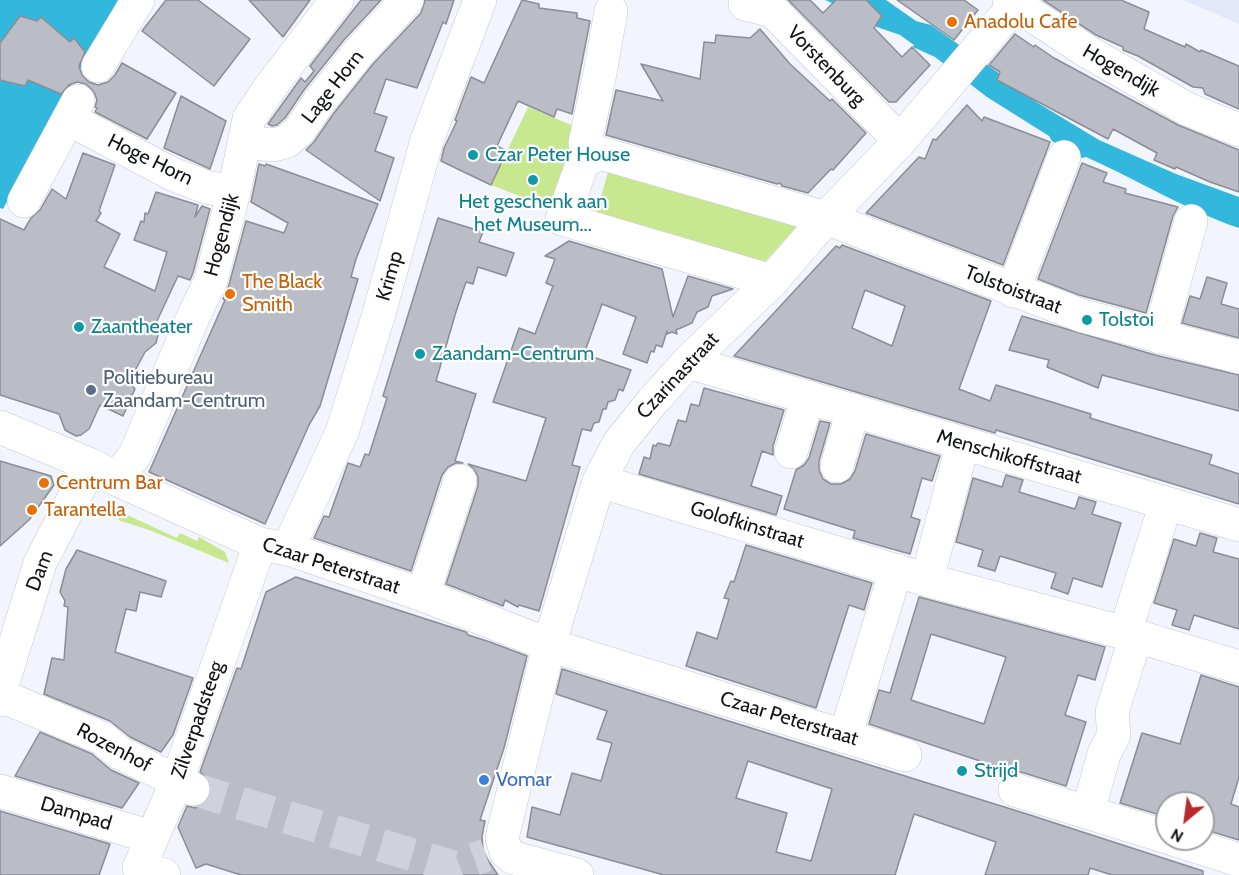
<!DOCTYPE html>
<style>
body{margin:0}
#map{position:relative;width:1239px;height:875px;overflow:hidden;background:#f2f4fe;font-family:Cabin,sans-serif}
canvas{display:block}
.north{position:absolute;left:1155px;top:791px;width:60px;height:60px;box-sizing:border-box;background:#fff;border:2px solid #a0a1a2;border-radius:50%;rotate:209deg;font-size:16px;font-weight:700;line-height:24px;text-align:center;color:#121316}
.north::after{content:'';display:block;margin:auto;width:21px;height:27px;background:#b92a2b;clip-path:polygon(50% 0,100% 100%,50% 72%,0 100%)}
</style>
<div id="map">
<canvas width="1239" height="875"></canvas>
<div class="north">N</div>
</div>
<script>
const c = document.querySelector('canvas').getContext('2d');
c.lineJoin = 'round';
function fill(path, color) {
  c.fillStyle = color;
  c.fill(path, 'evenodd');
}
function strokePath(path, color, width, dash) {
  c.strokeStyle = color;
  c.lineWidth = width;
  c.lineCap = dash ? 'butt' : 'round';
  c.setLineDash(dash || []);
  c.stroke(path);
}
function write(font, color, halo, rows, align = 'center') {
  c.font = font + ' Cabin,sans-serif';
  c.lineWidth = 4.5;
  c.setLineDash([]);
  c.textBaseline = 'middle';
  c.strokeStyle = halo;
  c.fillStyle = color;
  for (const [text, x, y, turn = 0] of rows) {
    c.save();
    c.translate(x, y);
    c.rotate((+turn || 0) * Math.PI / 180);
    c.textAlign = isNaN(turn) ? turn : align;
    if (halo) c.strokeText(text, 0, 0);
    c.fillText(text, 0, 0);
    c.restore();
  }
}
const built = new Path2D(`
 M1183,0H1239V24Z`);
const green = new Path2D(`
 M528,107L583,130L558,211L491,185Z
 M610,165L803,220L763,264L595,218Z
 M123,513L177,538L180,533L197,541L199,537L225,552L229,563L152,531L118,520Z`);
const water = new Path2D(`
 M0,0H118L3,209L0,208Z
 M825,0H886L916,21L931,25L1034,98L1033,100L1099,140L1176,174L1239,197V228C1188,211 1136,179 1086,157L1082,158L1052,141L1049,136L987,97L935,57L913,47L914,45L900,35L877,27L865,17Z`);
const building = new Path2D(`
 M166,0H198L250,39L214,86L142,31Z
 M249,0H310L283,37Z
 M361,0H381L344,40L304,90L285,118L277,125L272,126L268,124L301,78L305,82L314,71L310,66Z
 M425,0H454L446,24L443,22L417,88L386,79L374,113L387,117L375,151L394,158L380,201L306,150L314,142L334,113L373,64L421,13Z
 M522,0L539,4V8L577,13V18L590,21L572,114L557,109L554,117L518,101L497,146L507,151L491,185L441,161L444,148L457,121L455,120L471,77L484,83Z
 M788,0H810L823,13L836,0H866L882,16L874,28L902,57L912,47L930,65L896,102H889Z
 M897,0H964L978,10L954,40Z
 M1043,0H1121L1149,12L1144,29L1185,47L1186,44L1200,52L1201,50L1239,66V109L1205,94L1203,88L1193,87L1138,56L1123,50V47L1096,35Z
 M20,16L37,21L41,17L70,42L74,38L85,52L79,66L82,75L89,82L98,85L108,82L115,75L122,63L176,93L147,139L95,112L97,108L95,107L97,100L94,92L86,84L77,82L69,85L61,94L28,80L25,86L0,80V43Z
 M760,29L790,64L830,101L832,99L866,133L833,170L831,169L808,193L782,186L780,183L777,184L606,135L616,90L663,101L641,64L700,79L704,42L715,43L716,35L750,38Z
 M1015,34L1034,47L1035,45L1054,58L1178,125L1239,150V192L1210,182L1176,167L1175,169L1154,160L1157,153L1113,129L1108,139L997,80L1000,72L989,65Z
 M181,96L226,121L210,169L164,148Z
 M967,105L982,121L984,117L1050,142L1003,265L866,213L919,157L925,159L933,139L936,140Z
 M83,153L115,165L99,211L101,213L96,221L120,234L104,267L155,291L167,252L134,240L141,221L144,222L145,213L148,214L156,192L198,205L195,217L202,206L210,209L193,273L190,280L178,276L156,323L158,335L156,343L145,352L129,382L135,389L123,416L100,405L89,429L81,435L76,436L65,430L59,414L0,395V219L24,230L31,218L40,210L52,189L66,199Z
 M1082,163L1107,173L1103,182L1126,189L1125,193L1178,207L1173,216L1146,313L1079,295L1038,279Z
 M259,164L265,166L266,164L378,204L356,259L351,277L358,279L320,406L309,425L265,524L149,472L225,300L223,299L229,285L246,221L284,233L288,223L251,202Z
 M438,218L483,232L479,242L514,253L506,276L478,267L473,284L466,282L455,315L436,381L476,394L455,461L463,463H456L448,467L442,475L411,571L314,538L324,516L329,517L348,463L360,467L365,454L369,455L387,398L383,396Z
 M569,241L662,269L673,317L688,276L733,289L712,296L708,307L697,312L692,323L676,330L677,334L672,332L667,334V331L662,347L656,345L654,352L651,351L647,363L623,354L636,317L602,304L584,354L631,370L623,391L619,389L615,400L608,402L606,409H603L599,422L594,423L591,431L582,429L572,465L580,467L539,611L519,605L518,607L505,600L503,606L446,584L478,486V477L474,469L468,464L526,481L546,418L493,402L519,328L535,334L553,286L546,283L555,259L545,256Z
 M842,245L991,301L959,389L990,401L996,385L1091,414L1090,418L1212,455L1209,464L1239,474V504L996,430L995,433L734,356L836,246L840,248ZM865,290L905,306L892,346L852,328Z
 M1207,277L1227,283L1221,304L1239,309V338L1182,323L1190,296L1200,299Z
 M1022,316L1155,355L1239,375V411L1102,375L1098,388L1047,367L1049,360L1009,350Z
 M704,388L784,410L773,446V455L762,451L751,486L782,496L776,515L639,474L644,457L650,459L653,445L656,446L658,443L670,446L678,420L686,422L691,404L699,406Z
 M820,421L830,423L819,461V470L823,479L831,484H841L850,479L855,471L866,434L940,456L932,481L922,478L911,517L920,520L910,554L853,538L855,531L784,509L796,470L804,465L809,458Z
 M0,461L51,476L54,485L29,520L0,546Z
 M1006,475L1023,480L1019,492L1075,509L1079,497L1096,502L1092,514L1121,523L1102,587L1073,578L1068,594L1051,588L1056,573L1000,556L995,571L978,566L983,550L956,542L973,478L1002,487Z
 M1200,533L1217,538L1213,552L1239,559V629L1194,615L1189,630L1172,625L1177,610L1154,603L1174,539L1196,546Z
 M746,545L872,583L864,610L849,605L816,708L686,666L697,632L717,639L729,599L724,598L731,581L734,582Z
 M77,550L166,581L161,597L140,592L136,611L126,609L115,652L193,678L173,735L161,752L130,737L110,721L44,694L52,658L64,660L68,607L64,606L65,601L60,592L66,569Z
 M296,577L466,632L468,635L490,642L527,656L504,748L480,820L485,821L482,836L483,850L488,860L498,875H241L206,864L196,868L178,827L187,806L195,808L203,805L210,797L212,787L209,779L200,772L237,668L241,669L266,592Z
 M919,597L1105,647L1095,680L1078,675L1065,715L1086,722L1066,786L1021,772H1013L869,724L879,690L890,693ZM931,634L1006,657L984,724L911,700Z
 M562,669L1030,815L1203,871V875H1112L1090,868L1088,875H985L996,842L914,814L895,875H664L527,837L532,807L560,815L572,773L601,781L612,743L597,739L607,711L556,694ZM748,761L832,789L811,861L776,852L787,813L736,798Z
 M1201,675L1239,687V777L1231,804L1239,807V840L1203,829V803H1167V817L1120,803L1142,733L1180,744Z
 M40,732L92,754L111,770L139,783L122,808L15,776Z
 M0,811L110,844L99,875H0Z`);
const minorTunnel = new Path2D(`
 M193,789L453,867L486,855`);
const minor = new Path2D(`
 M1009,0L1088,52L1187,109L1239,130
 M745,4L773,11L900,141
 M98,66L138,0
 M69,119L172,174L206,187L234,192
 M244,142L273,145L286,142L299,131L319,102L359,52L407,0
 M591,158L585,143L600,73L611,11
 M24,201L78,101
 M772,281L562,219L584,159L600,153L826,218L1083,316L1239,357
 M1013,291L1064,157
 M1159,337L1191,221
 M688,362L1166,503
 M0,427L91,465L116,479L260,544L288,549L423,595L549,645L905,755
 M791,452L808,397
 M837,466L853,410
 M116,479L135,455L194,315L211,280L234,192L249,119L271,86L337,0
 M599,481L927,580L963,443
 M288,549L342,432L378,317L427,140L480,0
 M927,580L1136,636L1239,667
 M423,595L460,481
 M1125,633L1166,503L1239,525
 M1,696L102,738L120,753L193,789
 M0,700L3,683L40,563L91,465
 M845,737L896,570
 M1015,790L1167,837
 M0,791L151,837
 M1088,812L1104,754L1114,735L1112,712L1136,636
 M1173,839L1239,860
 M164,875L139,868L177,781L260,544
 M577,875L514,858L506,852L502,838L549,645L599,481L619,443L652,402L688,362L772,281L826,218L900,141L1019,0`);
const markers = [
 [952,22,6,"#e8710a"],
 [473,155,6,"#0f9aa8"],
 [533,180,6,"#0f9aa8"],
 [230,294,6,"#e8710a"],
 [1087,320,6,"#0f9aa8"],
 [79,327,6,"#0f9aa8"],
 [420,354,6,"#0f9aa8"],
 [91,390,6,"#5c6f8a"],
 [44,483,6,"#e8710a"],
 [32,510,6,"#e8710a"],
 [962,771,6,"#0f9aa8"],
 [484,780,6,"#3f7fe0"]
];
const foodNames = [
 ["Anadolu Cafe",964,22],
 ["The Black",242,282],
 ["Smith",242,305],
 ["Centrum Bar",56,483],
 ["Tarantella",44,510]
];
const streetNames = [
 ["Vorstenburg",826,66,46],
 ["Hogendijk",1121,71,30],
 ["Lage Horn",333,87,-52],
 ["Hoge Horn",150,160,26],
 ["Hogendijk",222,235,-75],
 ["Krimp",390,276,-74],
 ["Tolstoistraat",1013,290,21],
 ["Czarinastraat",678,376,-47],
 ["Menschikoffstraat",1009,457,16],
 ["Golofkinstraat",747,525,17],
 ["Czaar Peterstraat",331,566,18],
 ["Dam",40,571,-69],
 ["Czaar Peterstraat",789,719,17],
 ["Zilverpadsteeg",198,720,-71],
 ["Rozenhof",114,748,28],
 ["Dampad",76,814,17]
];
const cultureNames = [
 ["Czar Peter House",485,155],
 ["Het geschenk aan",533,202,"center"],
 ["het Museum...",533,225,"center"],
 ["Tolstoi",1099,320],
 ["Zaantheater",91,327],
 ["Zaandam-Centrum",432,354],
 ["Strijd",974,771]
];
const serviceNames = [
 ["Politiebureau",103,378],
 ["Zaandam-Centrum",103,401]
];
const shopNames = [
 ["Vomar",496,780]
];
fill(built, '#e3e8f9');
fill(green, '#c8e890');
fill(water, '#33b8dd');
fill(building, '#babdc6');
strokePath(building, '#8b8d96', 1.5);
strokePath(minorTunnel, '#d0d2db', 33, [33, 16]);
strokePath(minor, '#c5c8d1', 34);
strokePath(minor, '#fff', 33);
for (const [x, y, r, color] of markers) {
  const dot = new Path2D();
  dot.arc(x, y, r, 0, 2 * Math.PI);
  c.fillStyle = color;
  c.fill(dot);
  strokePath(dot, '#fff', 2);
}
write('20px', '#c56008', '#fff', foodNames, 'left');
write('20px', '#121316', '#fff', streetNames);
write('20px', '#0d838f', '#fff', cultureNames, 'left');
write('20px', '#4e5e75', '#fff', serviceNames, 'left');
write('20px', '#366cbe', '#fff', shopNames, 'left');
</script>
